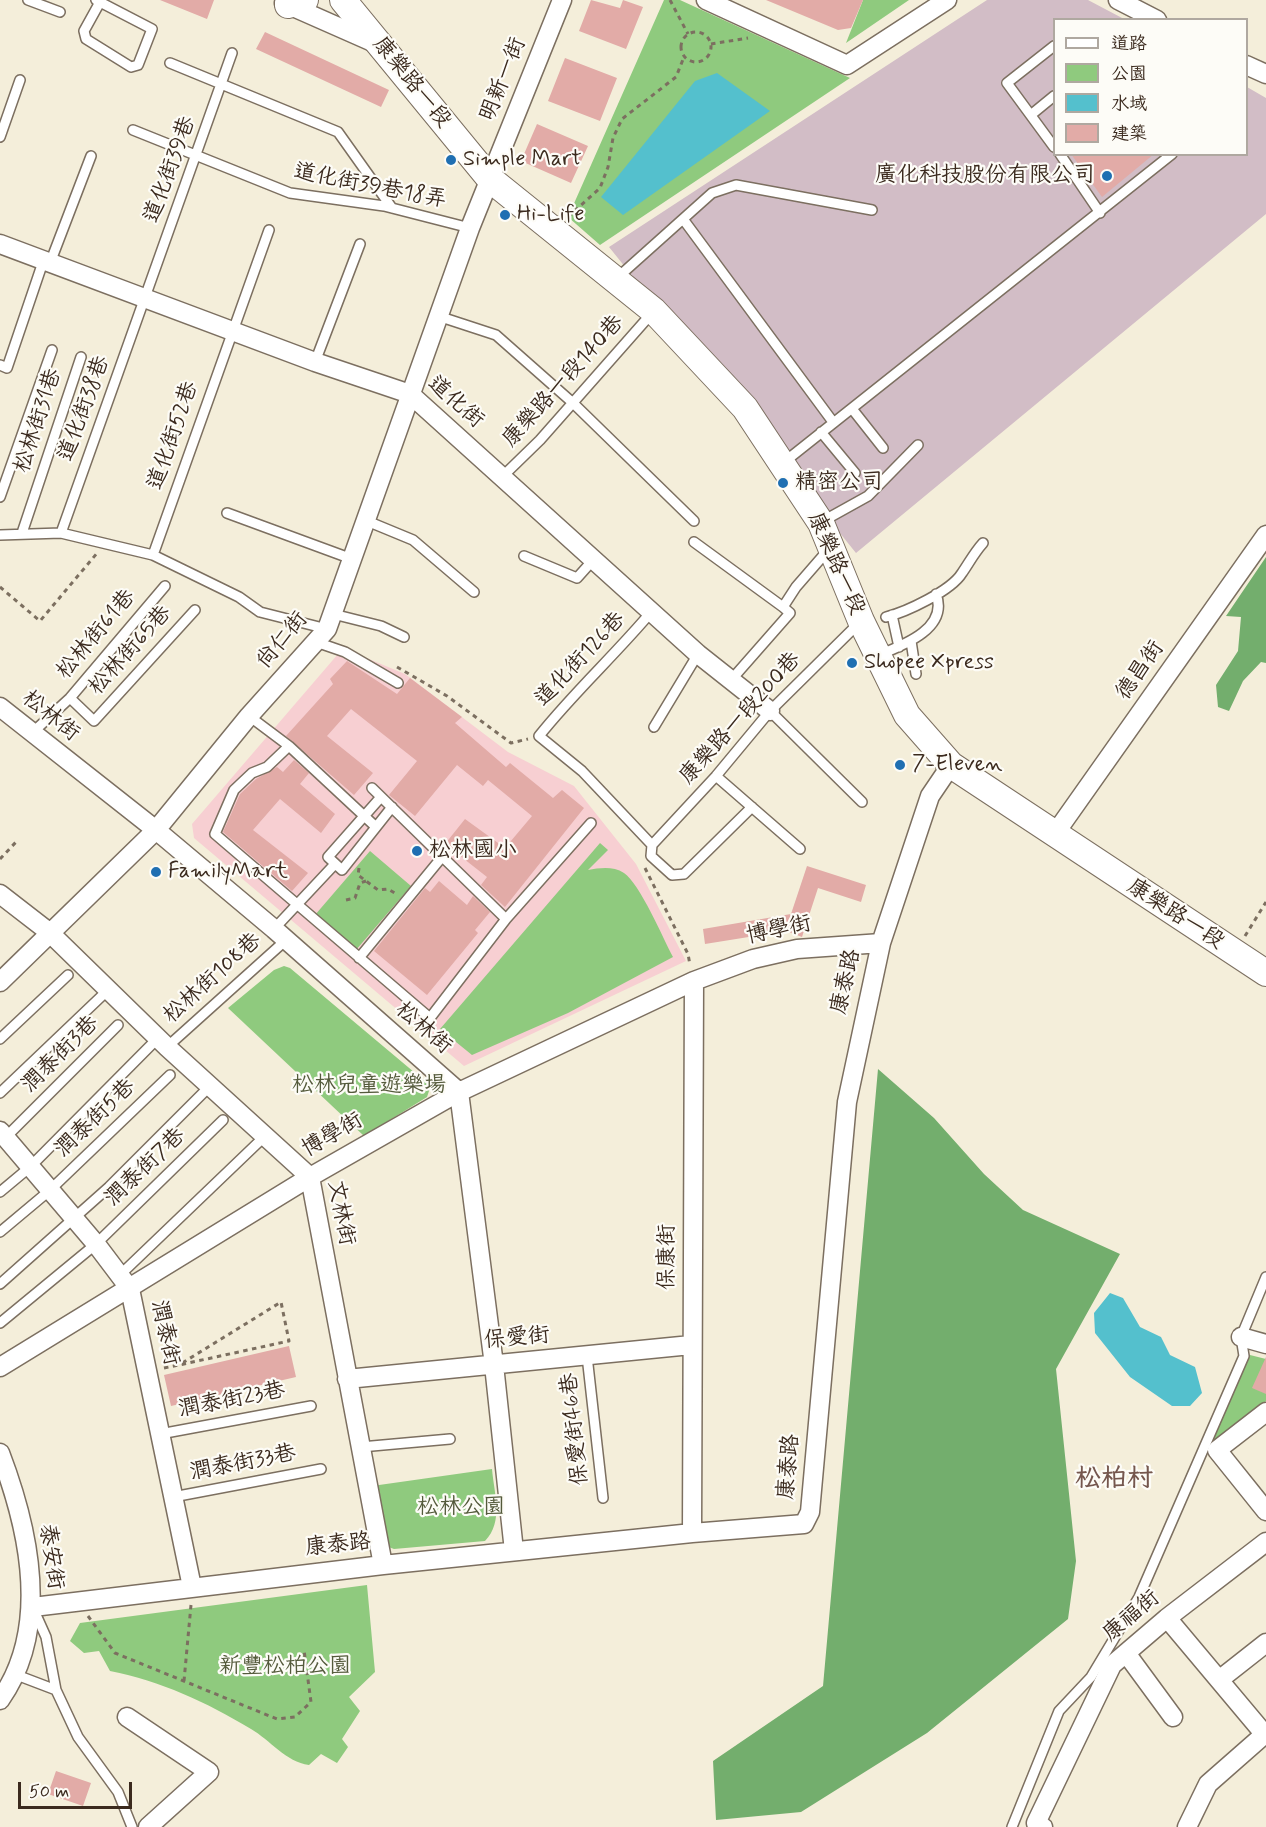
<!DOCTYPE html>
<meta charset="utf-8">
<style>
body{margin:0}
#map{position:relative;width:1266px;height:1827px;overflow:hidden;background:#f4eeda;font-family:Mynerve,"LXGW WenKai TC",sans-serif}
canvas{display:block}
.legend{position:absolute;left:1053px;top:18px;width:195px;height:138px;box-sizing:border-box;background:#fdfcf7;border:2px solid #afa8a0;margin:0;padding:8px 10px;list-style:none;font-size:18px;color:#3b2a1e}
.legend li{display:flex;align-items:center;gap:12px;height:30px}
.legend b{width:30px;border:2px solid #afa8a0}
.scale{position:absolute;left:18px;top:1782px;width:114px;height:27px;box-sizing:border-box;border:3px solid #3b2a1e;border-top:0;padding-left:8px;font-size:18px;line-height:21px;white-space:nowrap;color:#3b2a1e;-webkit-text-stroke:4px #fdfcf7;paint-order:stroke}
</style>
<div id="map">
<canvas width="1266" height="1827"></canvas>
<ul class="legend">
<li><b style="height:8px;background:#fff"></b>道路</li>
<li><b style="height:16px;background:#8fca7e"></b>公園</li>
<li><b style="height:16px;background:#54c0cd"></b>水域</li>
<li><b style="height:16px;background:#e2aba7"></b>建築</li>
</ul>
<div class="scale">50 m</div>
</div>
<script>
const c = document.querySelector('canvas').getContext('2d');
c.lineJoin = 'round';
function fill(path, color) {
  c.fillStyle = color;
  c.fill(path, 'evenodd');
}
function strokePath(path, color, width, dash) {
  c.strokeStyle = color;
  c.lineWidth = width;
  c.lineCap = dash ? 'butt' : 'round';
  c.setLineDash(dash || []);
  c.stroke(path);
}
function write(font, color, halo, rows, align = 'center') {
  c.font = font + ' Mynerve,"LXGW WenKai TC",sans-serif';
  c.lineWidth = 4.5;
  c.setLineDash([]);
  c.textBaseline = 'middle';
  c.strokeStyle = halo;
  c.fillStyle = color;
  for (const [text, x, y, turn = 0] of rows) {
    c.save();
    c.translate(x, y);
    c.rotate((+turn || 0) * Math.PI / 180);
    c.textAlign = isNaN(turn) ? turn : align;
    if (halo) c.strokeText(text, 0, 0);
    c.fillText(text, 0, 0);
    c.restore();
  }
}
const built = new Path2D(`
 M352,652L405,674L508,752L574,786L636,864L686,961L464,1066L194,838L192,824L338,654Z`);
const industrial = new Path2D(`
 M987,0H1088L1124,19L1054,20V154H1246L1247,87L1266,98V214L856,553L609,247Z`);
const green = new Path2D(`
 M664,0H680L850,78L600,245L568,217Z
 M863,0H909L846,43Z
 M600,843L608,850L588,870C600,868 613,866 624,873C640,884 663,938 673,957L568,1013L472,1055L440,1029Z
 M370,851L411,886L356,950L315,915Z
 M284,966L290,968L427,1083L429,1091L427,1097L364,1136L228,1008L274,970Z
 M1250,1355L1266,1359V1401L1216,1446L1211,1444Z
 M492,1469C494,1493 504,1522 485,1541L394,1549L386,1546L372,1486Z
 M367,1585L375,1672L349,1697L360,1711L342,1739L348,1747L337,1763L321,1754L309,1765C286,1762 270,1740 251,1729C206,1702 161,1681 110,1671L99,1651L84,1653L70,1641L80,1623Z`);
const forest = new Path2D(`
 M1266,557V663L1261,662L1243,681L1229,711L1218,707L1216,685L1238,651L1241,617L1226,616Z
 M878,1069L934,1118L984,1174L1023,1210L1120,1254L1056,1369L1076,1561L1068,1619L927,1733L801,1812L716,1820L713,1761L823,1686Z`);
const water = new Path2D(`
 M717,73L770,111L623,215L601,197L695,81Z
 M1110,1293L1123,1298L1140,1327L1161,1337L1170,1355L1195,1367L1202,1393L1190,1406H1172L1130,1377L1095,1333L1094,1313Z`);
const building = new Path2D(`
 M160,0H214L207,19Z
 M591,0L620,8L623,0L643,7L626,49L579,31Z
 M766,0H863L851,28L838,30Z
 M265,32L389,90L381,107L256,49Z
 M565,58L617,78L600,121L548,101Z
 M537,124L588,146L571,183L521,161Z
 M1071,154H1154L1102,197Z
 M347,661L397,694L410,678L462,717L455,723L506,767L510,763L553,798L562,790L584,808L505,907L481,885L487,877L445,844L465,819L505,848L532,816L488,780L483,786L457,765L415,816L389,795L417,761L351,709L327,736L373,773L354,795L286,736L333,684L330,679Z
 M294,760L309,773L300,784L335,814L321,833L280,799L253,830L308,873L292,891L223,832L240,794L256,779L277,767L283,772Z
 M807,866L866,885L861,902L818,888L802,937L786,931L705,944L703,929L791,914Z
 M439,881L467,905L473,896L490,912L475,930L478,933L427,995L374,951L425,888L430,892Z
 M289,1346L296,1377L171,1406L164,1375Z
 M1266,1357V1394L1252,1388Z
 M56,1771L91,1783L83,1806L48,1794Z`);
const path = new Path2D(`
 M670,0L688,34
 M681 47a15 15 0 1 1 30 0a15 15 0 1 1-30 0Z
 M711,44L748,38
 M568,217L600,188L608,167L613,138L622,119L676,77L684,57
 M0,587L40,621L98,552
 M397,667L447,696L511,743L528,739
 M0,859L16,842
 M359,868L358,875L378,890L388,889L398,895
 M645,868L688,954L690,965
 M346,900L355,898L360,883L366,881
 M1245,936L1266,902
 M164,1368L179,1365L289,1341L281,1302L179,1365
 M88,1616L115,1653L277,1719L295,1717L311,1702L304,1650
 M184,1681L191,1605`);
const lane = new Path2D(`
 M28,0L60,12
 M96,0L152,29L138,65L131,67L86,39L84,31L100,2
 M1054,46L1007,83L1054,147
 M170,63L338,132L392,208
 M1032,114L1054,96
 M133,130L290,193L384,206L470,228
 M0,137L20,80
 M1060,154L1100,213
 M683,219L833,422
 M50,263L91,156
 M617,278L712,193L736,185L872,210
 M441,317L496,335L573,403L694,521
 M315,362L360,244
 M0,365L7,368L44,259
 M853,410L883,448
 M821,432L855,473
 M783,463L1172,154
 M502,477L540,440L652,313
 M0,497L52,350
 M227,513L352,559
 M367,521L413,540L474,592
 M823,521L868,496L918,445
 M22,533L81,357
 M61,533L232,53
 M0,535L61,533L153,555L239,597L260,612L327,629
 M694,542L783,607
 M153,555L269,230
 M524,556L577,578L594,559
 M333,614L381,626L404,637
 M892,615L899,647
 M886,617C906,612 951,591 962,573C969,563 974,553 983,543
 M911,641L916,674
 M316,642L345,652L398,683
 M879,655C904,645 949,628 936,594
 M732,679L790,613L783,607L796,587L829,549
 M70,698L94,721L195,610
 M770,711L862,802
 M249,716L289,746L376,827
 M654,727L698,654
 M32,733L70,698L165,586
 M289,746L267,767L252,773L234,790L215,834L430,1018L506,919L591,823
 M716,776L800,849
 M372,788L506,919
 M381,797L328,857L342,870L392,807
 M652,845L582,771L539,736C574,692 616,654 652,611
 M652,845L716,776L770,711L859,623
 M652,845L651,856L672,875L684,874L752,807
 M274,929L335,864
 M359,958L442,857
 M0,1039L68,975
 M167,1047L286,940
 M0,1093L108,990
 M4,1139L118,1025
 M0,1192L30,1167L158,1038
 M0,1232L49,1191L170,1075
 M120,1275L265,1136
 M0,1284L109,1187L210,1086
 M0,1323L96,1244L223,1120
 M587,1356L603,1498
 M160,1434L311,1406
 M361,1447L450,1439
 M173,1497L321,1469
 M33,1608L46,1637L56,1690L78,1737L118,1792L132,1827
 M14,1674L56,1690
 M1012,1827L1059,1711L1091,1677L1139,1597L1244,1356L1241,1337L1266,1277`);
const street = new Path2D(`
 M706,0L847,65L947,0
 M1118,0L1157,20
 M284,3L377,44
 M1246,65L1266,74
 M0,244L315,362L410,394L698,654L770,711
 M0,707L156,830L274,929L459,1092L494,1365L514,1551
 M1054,835L1266,535
 M0,894L49,932L167,1047L310,1177L383,1565
 M0,982L156,830L249,716L327,629L470,228L562,0
 M0,1131L96,1244L130,1289L192,1587
 M1241,1337L1266,1344
 M0,1367L310,1177L459,1092L694,981L753,959L797,949L881,943
 M347,1379L691,1345
 M1266,1412L1217,1450L1266,1511
 M0,1453C29,1529 51,1628 0,1700
 M692,1533L694,981
 M33,1607L383,1565L692,1533L804,1524L810,1512L847,1102L881,943L930,796L951,765
 M1167,1618L1266,1736
 M1126,1653L1173,1717
 M1219,1680L1266,1643
 M127,1717L209,1772L148,1827
 M1043,1827L1036,1823L1112,1665L1167,1618L1266,1542
 M1187,1827L1208,1784L1265,1734`);
const secondary = new Path2D(`
 M343,0L490,179L654,311L745,408L821,523L861,621L907,715L951,765L1266,973
 M288,5L305,0`);
const markers = [
 [451,160,6,"#1f6fb2"],
 [1107,176,6,"#1f6fb2"],
 [505,215,6,"#1f6fb2"],
 [783,483,6,"#1f6fb2"],
 [852,663,6,"#1f6fb2"],
 [900,765,6,"#1f6fb2"],
 [417,851,6,"#1f6fb2"],
 [156,872,6,"#1f6fb2"]
];
const streetNames = [
 ["明新一街",504,80,-68],
 ["康樂路一段",411,83,51],
 ["道化街39巷",171,170,-70],
 ["道化街39巷18弄",370,187,11],
 ["康樂路一段140巷",564,382,-48],
 ["道化街",455,403,41],
 ["道化街38巷",85,409,-70],
 ["松林街31巷",39,421,-72],
 ["道化街52巷",174,436,-71],
 ["康樂路一段",835,564,66],
 ["松林街61巷",97,635,-50],
 ["尚仁街",283,641,-50],
 ["松林街65巷",131,651,-48],
 ["道化街126巷",581,660,-47],
 ["德昌街",1141,671,-55],
 ["松林街",50,717,39],
 ["康樂路一段200巷",741,719,-48],
 ["康樂路一段",1175,915,33],
 ["博學街",779,931,-12],
 ["松林街108巷",213,979,-42],
 ["康泰路",847,982,-77],
 ["松林街",423,1029,41],
 ["潤泰街3巷",61,1055,-45],
 ["潤泰街5巷",96,1119,-44],
 ["博學街",333,1136,-30],
 ["潤泰街7巷",146,1168,-44],
 ["文林街",340,1213,79],
 ["保康街",668,1257,-90],
 ["潤泰街",164,1333,78],
 ["保愛街",517,1339,-5],
 ["潤泰街23巷",232,1401,-11],
 ["保愛街46巷",576,1429,-96],
 ["潤泰街33巷",243,1464,-11],
 ["康泰路",790,1467,-85],
 ["康泰路",338,1546,-6],
 ["泰安街",50,1557,82],
 ["康福街",1132,1617,-40]
];
const poiNames = [
 ["Simple Mart",463,160],
 ["廣化科技股份有限公司",1095,176,"right"],
 ["Hi-Life",517,215],
 ["精密公司",795,483],
 ["Shopee Xpress",864,663],
 ["7-Eleven",912,765],
 ["松林國小",429,851],
 ["FamilyMart",168,872]
];
const parkNames = [
 ["松林兒童遊樂場",369,1086],
 ["松林公園",461,1508],
 ["新豐松柏公園",285,1667]
];
const quarterNames = [
 ["松柏村",1114,1481]
];
fill(built, '#f7cfd2');
fill(industrial, '#d2bdc6');
fill(green, '#8fca7e');
fill(forest, '#73ae6d');
fill(water, '#54c0cd');
fill(building, '#e2aba7');
strokePath(lane, '#7c6f60', 12);
strokePath(street, '#7c6f60', 21);
strokePath(secondary, '#7c6f60', 28);
strokePath(path, '#7c6f60', 3, [4.5, 4.5]);
strokePath(lane, '#fff', 9);
strokePath(street, '#fff', 18);
strokePath(secondary, '#fff', 26);
for (const [x, y, r, color] of markers) {
  const dot = new Path2D();
  dot.arc(x, y, r, 0, 2 * Math.PI);
  c.fillStyle = color;
  c.fill(dot);
  strokePath(dot, '#fdfcf7', 2);
}
write('22px', '#3b2a1e', '#fdfcf7', streetNames);
write('22px', '#3b2a1e', '#fdfcf7', poiNames, 'left');
write('22px', '#545a3b', '#fdfcf7', parkNames);
write('bold 26px', '#75574e', '#fdfcf7', quarterNames);
</script>
